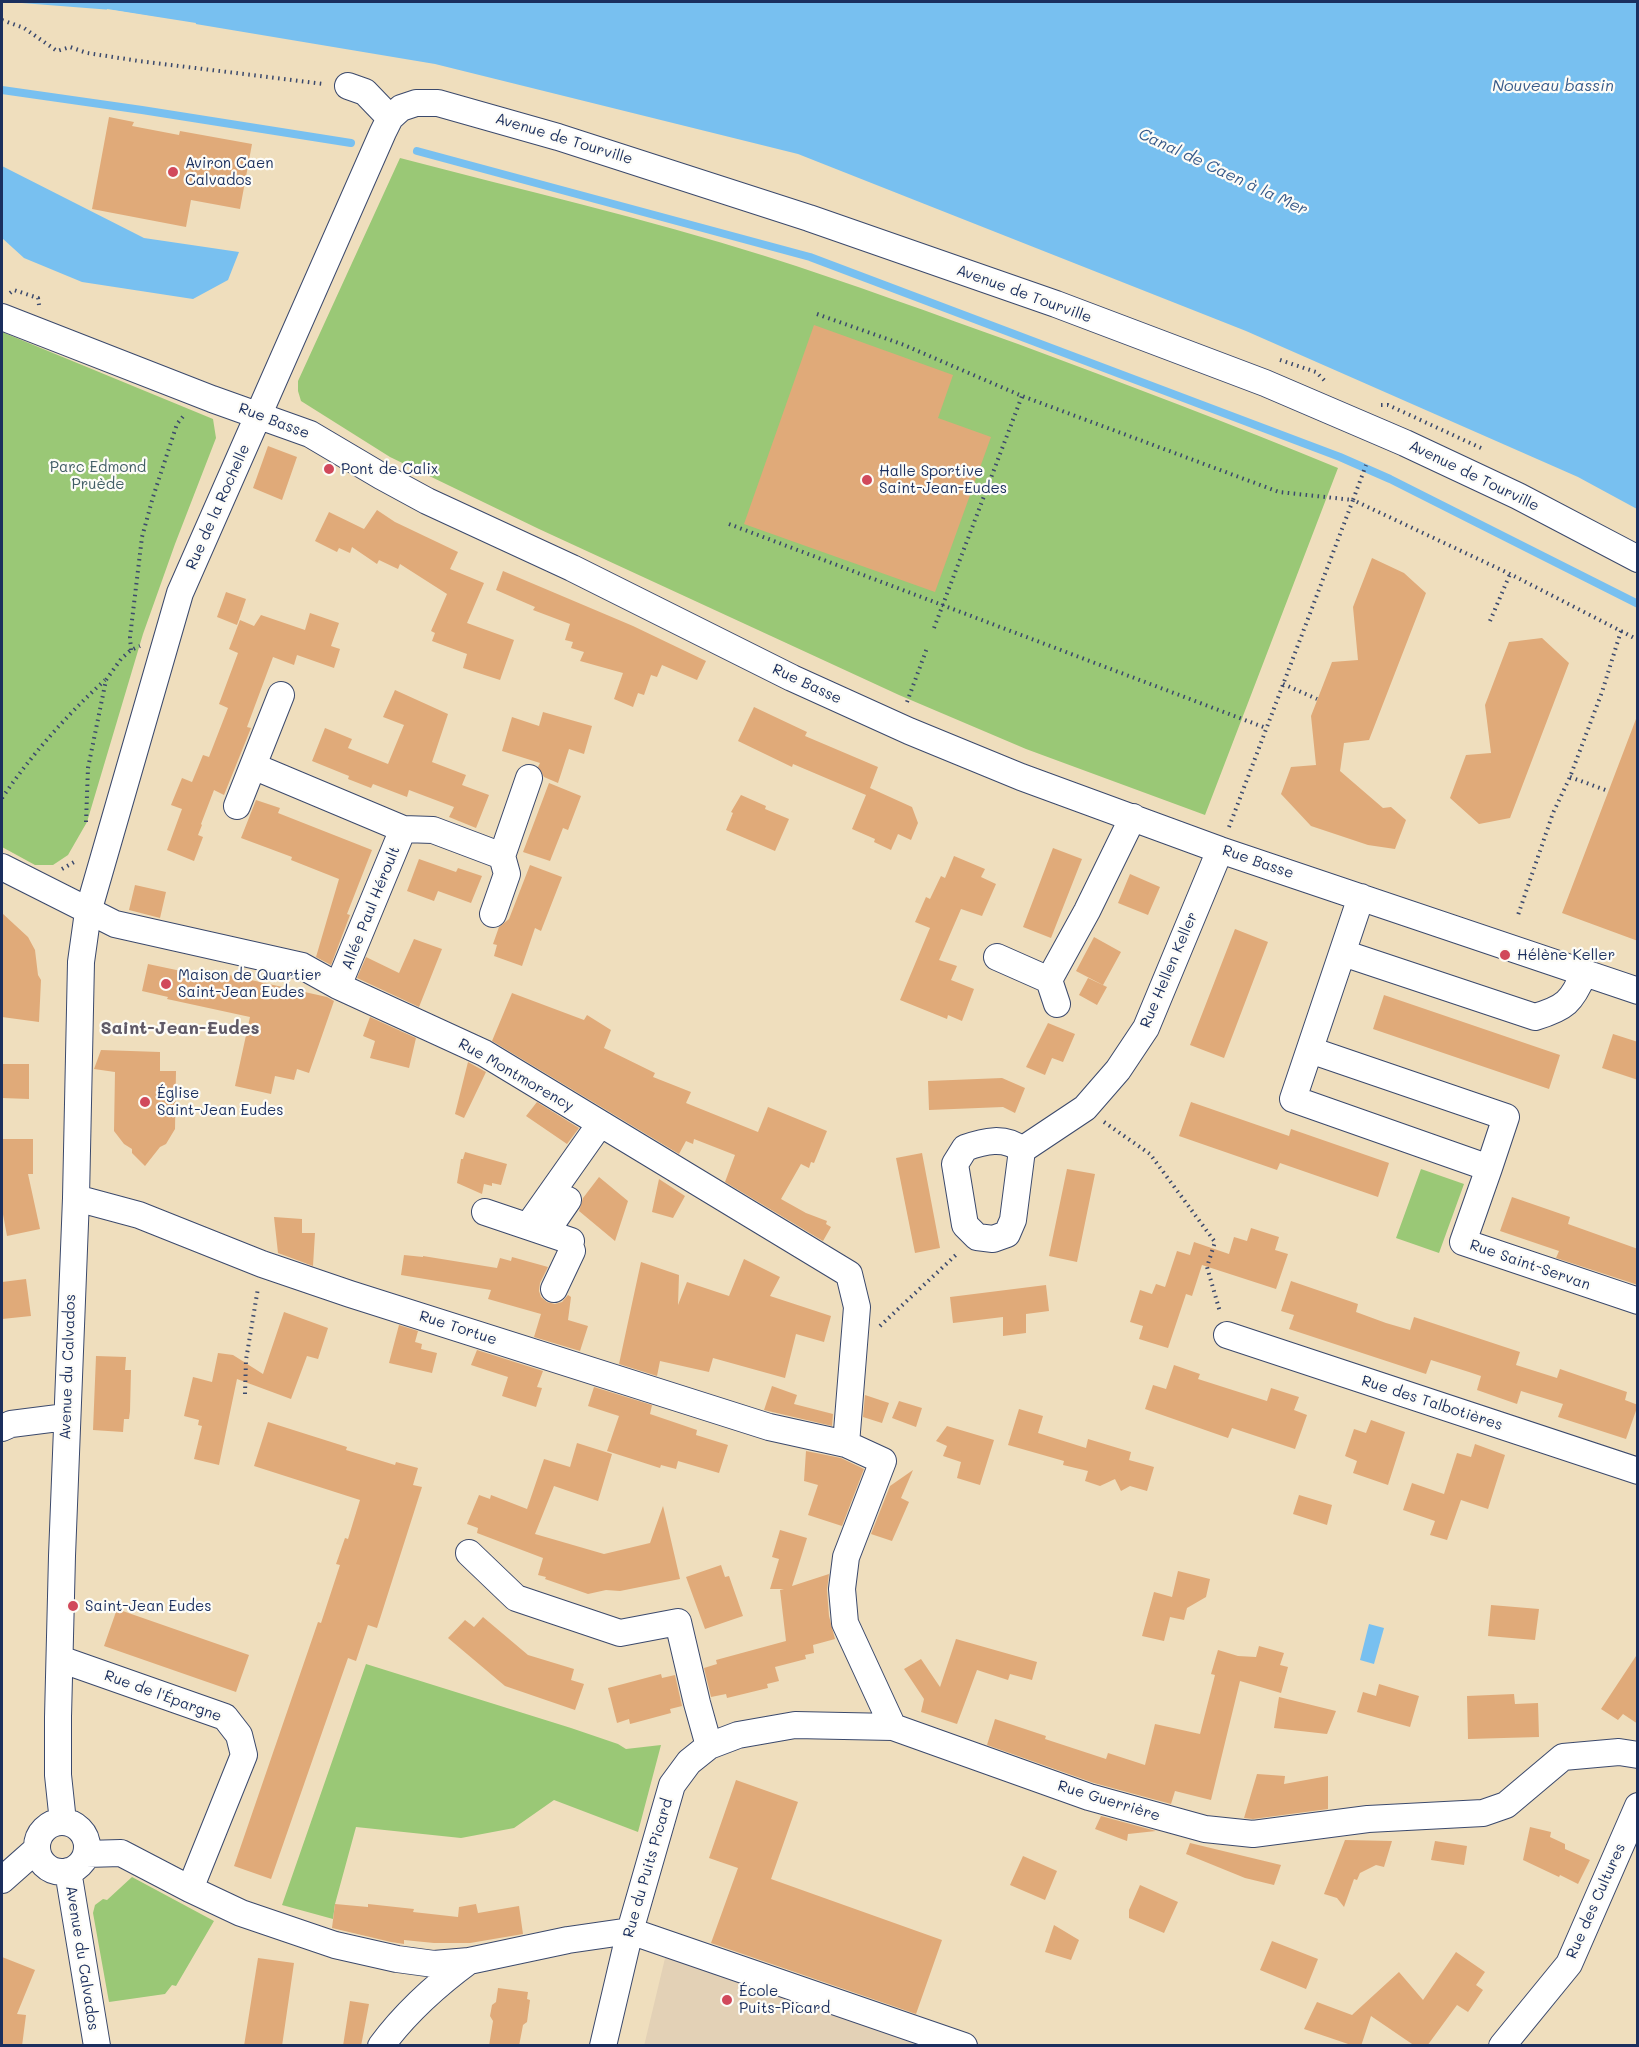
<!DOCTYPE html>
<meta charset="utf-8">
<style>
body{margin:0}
#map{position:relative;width:1639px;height:2047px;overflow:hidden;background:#efdebd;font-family:Mali,sans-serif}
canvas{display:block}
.frame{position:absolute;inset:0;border:3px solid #1b2f5e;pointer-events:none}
</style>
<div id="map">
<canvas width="1639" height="2047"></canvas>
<div class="frame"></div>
</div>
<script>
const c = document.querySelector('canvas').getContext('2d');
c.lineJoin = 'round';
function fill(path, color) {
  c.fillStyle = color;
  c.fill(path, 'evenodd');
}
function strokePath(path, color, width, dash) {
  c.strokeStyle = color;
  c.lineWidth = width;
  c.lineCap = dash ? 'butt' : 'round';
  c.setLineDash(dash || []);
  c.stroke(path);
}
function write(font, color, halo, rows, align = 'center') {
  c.font = font + ' Mali,sans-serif';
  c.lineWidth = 4.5;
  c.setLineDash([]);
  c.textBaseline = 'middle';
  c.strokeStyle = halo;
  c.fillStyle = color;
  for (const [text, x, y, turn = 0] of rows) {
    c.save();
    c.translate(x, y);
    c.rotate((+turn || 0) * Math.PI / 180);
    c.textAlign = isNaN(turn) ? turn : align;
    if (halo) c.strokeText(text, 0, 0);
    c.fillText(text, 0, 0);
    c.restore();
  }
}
const built = new Path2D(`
 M666,1954L931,2046H644Z`);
const green = new Path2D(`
 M400,158C521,190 645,218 765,256C850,283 934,314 1018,344C1125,384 1232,424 1338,468L1205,815L1026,749L899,695L539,529L390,457L301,401L298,391V381Z
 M2,332L213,419L216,438L175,544L143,634L87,822L68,855L53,865H35L2,847Z
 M1421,1169L1464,1184L1439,1253L1396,1238Z
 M366,1664L571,1728L618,1744L626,1749L661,1745L638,1832L554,1800L514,1828L461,1838L356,1827L335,1904L333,1919L282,1905Z
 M132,1877L214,1921L176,1986L172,1985L165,1994L109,2002L93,1913L95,1905L103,1899L107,1900Z`);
const water = new Path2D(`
 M9,2H1637V509L1578,477L1246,331L798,154L435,64L112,10Z
 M2,166L144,238L239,252L228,280L193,299L82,282L24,258L2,238Z
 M1369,1624L1384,1628L1374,1664L1360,1660Z`);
const pier = new Path2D(`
 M107,9L196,23L195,27L106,13Z`);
const stream = new Path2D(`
 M2,90L142,110L351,143
 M417,151L810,257L1340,457L1390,479L1638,604`);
const building = new Path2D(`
 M109,117L134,122L132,126L179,135L180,131L252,144L240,209L191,200L186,227L92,209Z
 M814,325L953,375L938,418L991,437L935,592L744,524Z
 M268,446L297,457L282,500L253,488Z
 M377,510L395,522L458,552L450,569L484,583L467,623L514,640L500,680L463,668L467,654L432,641L435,633L431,631L447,594L400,564L398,569L379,560L377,564L352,547L350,553L339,548L337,552L315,541L329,512L364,529Z
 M1372,558L1404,573L1426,593L1369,740L1344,743L1340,771L1383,808L1391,807L1406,820L1395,849L1368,845L1311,826L1281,794L1291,767L1316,765L1311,716L1332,662L1358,660L1353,607Z
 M503,571L633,626L706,661L697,680L662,665L657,677L651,675L644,695L638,693L633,707L614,699L623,673L580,661L584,652L571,648L573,642L565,640L570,624L533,610L535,607L496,590Z
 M226,592L246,599L237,625L217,617Z
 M310,613L339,623L331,646L340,649L334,668L297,655L294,665L273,657L247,727L251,728L224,795L214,790L201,824L202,825L198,835L203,837L194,861L167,850L182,809L171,805L182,778L192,782L203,755L209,757L228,708L219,704L238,653L229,649L240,620L254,626L261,615L305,630Z
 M1542,638L1569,663L1510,818L1479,824L1450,798L1466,755L1491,753L1485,705L1509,642Z
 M395,690L448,714L432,762L466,775L462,785L489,795L476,828L449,817L454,807L409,790L407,797L373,784L371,788L348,779L349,776L312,761L325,728L352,739L348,748L388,764L404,725L383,717Z
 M754,707L807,732L805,736L878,767L870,788L912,807L918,823L911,840L898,834L891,850L874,842L875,839L852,829L866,795L793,764L792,767L738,741Z
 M543,712L592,726L584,754L569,749L558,783L544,777L538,767L540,763L502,751L512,717L539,726Z
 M1636,719H1638V941L1562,913Z
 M549,783L581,796L568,830L563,828L550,861L523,852Z
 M741,795L766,806L765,809L789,819L775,851L726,830L733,813L731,812Z
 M256,800L280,808L278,813L372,850L347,914L350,915L331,965L316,957L339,879L291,860L292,857L241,838Z
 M1053,848L1082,859L1051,938L1023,927Z
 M954,856L985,869L981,877L996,884L982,916L961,909L939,960L957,966L951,980L974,989L962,1021L948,1015L947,1019L900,1000L930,928L915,922L926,897L930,899L941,876L945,878Z
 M419,859L456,872L458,868L482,876L471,903L438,891L434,901L407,891Z
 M530,865L562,877L541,931L535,928L522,966L494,956L497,945L493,944L499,927L509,919Z
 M1130,874L1160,887L1148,915L1118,903Z
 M135,885L166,892L160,918L129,910Z
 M2,913L28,937L35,950L38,975L41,980L39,1022L2,1017Z
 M1235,929L1268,942L1224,1058L1190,1045Z
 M1094,937L1121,952L1103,985L1076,971Z
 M414,939L442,949L419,1007L357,978L366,957L399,973Z
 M148,964L200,975L202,969L327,997L334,1001L309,1073L297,1069L294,1080L275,1076L271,1094L235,1086L250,1017L167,999L168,997L142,991Z
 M1088,978L1107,987L1097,1005L1079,995Z
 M512,993L584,1020L587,1015L611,1030L604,1048L655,1073L653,1077L691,1092L686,1103L758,1132L768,1107L827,1131L814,1163L811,1162L809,1168L801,1164L781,1199L806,1213L827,1221L826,1224L831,1227L823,1241L725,1182L735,1155L694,1139L693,1144L686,1141L679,1154L492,1041Z
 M1384,995L1560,1055L1549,1089L1373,1029Z
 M370,1017L416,1038L409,1068L370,1058L375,1041L363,1036Z
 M1048,1023L1075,1034L1063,1062L1052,1058L1045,1075L1026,1067Z
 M1613,1034L1638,1042V1080L1602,1068Z
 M101,1050L160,1052V1071H176L175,1129L166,1144L160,1147L145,1166L132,1153V1149L124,1144L114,1131L115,1072L94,1069Z
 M468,1062L486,1072L464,1118L455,1114Z
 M2,1064H29V1099L2,1098Z
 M1002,1078L1025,1088L1015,1113L1003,1107L929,1110L928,1081Z
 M537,1102L579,1128L567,1144L526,1116Z
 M1191,1102L1289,1136L1291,1129L1389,1163L1378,1197L1280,1163L1277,1170L1179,1136Z
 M2,1139H33V1174H28L40,1229L7,1236L2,1209Z
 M465,1152L507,1164L501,1185L492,1183V1186L484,1184L482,1194L457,1183L461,1159H463Z
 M922,1153L940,1248L915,1253L896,1158Z
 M1067,1169L1095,1174L1077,1262L1049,1256Z
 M599,1177L628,1201L615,1241L579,1211L583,1198Z
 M659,1179L685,1196L673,1218L652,1212Z
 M1512,1197L1570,1217L1568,1224L1638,1249V1285L1556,1258L1559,1251L1500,1231Z
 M274,1217L302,1219V1233H315L313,1266L278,1253Z
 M1251,1228L1279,1237L1275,1250L1288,1254L1276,1289L1202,1265L1192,1296L1186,1294L1168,1348L1139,1339L1143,1326L1130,1322L1140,1290L1152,1294L1156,1284L1165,1287L1177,1251L1190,1255L1194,1242L1229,1254L1234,1237L1247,1241Z
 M404,1255L423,1257V1256L497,1268L500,1258L511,1261L512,1257L548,1267L540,1283L539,1291L541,1297L547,1302L555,1304L562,1302L568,1295L571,1297L568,1320L588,1326L580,1351L534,1337L541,1314L488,1299L491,1290L401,1275Z
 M744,1259L780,1277L770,1296L831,1316L824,1342L796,1334L785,1378L713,1358L709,1372L660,1361L657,1376L619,1364L641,1262L679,1275L678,1305L687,1282L729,1296Z
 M26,1279L31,1316L2,1319V1282Z
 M1291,1281L1358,1304L1356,1312L1386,1323L1410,1330L1414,1317L1520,1352L1516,1365L1557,1378L1560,1369L1627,1392L1625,1400L1638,1405L1626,1439L1558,1417L1563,1404L1521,1391L1517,1404L1477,1390L1481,1376L1469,1372L1431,1360L1426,1374L1289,1329L1294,1315L1281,1311Z
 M1046,1285L1049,1311L1026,1314V1333L1003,1336V1317L953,1323L950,1297Z
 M284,1312L328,1328L318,1359L307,1356L291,1399L237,1379L219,1465L194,1459L202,1426L198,1425L199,1420L184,1416L193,1377L212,1382L218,1353L233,1355L263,1374Z
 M399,1325L418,1331L415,1342L422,1344L421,1349L437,1353L432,1373L389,1363Z
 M477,1350L543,1371L537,1387L542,1388L536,1407L502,1396L508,1377L471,1365Z
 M96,1356L126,1357L125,1370H131L130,1411L129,1419H124L123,1432L93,1430Z
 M1174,1365L1200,1374L1198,1379L1267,1401L1271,1388L1299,1397L1294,1410L1307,1415L1295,1449L1232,1428L1228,1438L1145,1409L1153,1385L1166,1389Z
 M772,1386L797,1395L794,1404L833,1414L832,1426L764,1410Z
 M594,1387L652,1405L650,1414L697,1430L696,1435L728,1445L719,1473L678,1461L676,1469L661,1465L660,1468L607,1451L619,1416L588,1406Z
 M865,1395L889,1403L882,1423L863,1417Z
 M899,1401L922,1408L916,1427L892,1418Z
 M1019,1409L1043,1416L1038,1433L1086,1448L1088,1439L1131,1452L1129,1460L1154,1467L1147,1491L1130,1486L1121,1491L1115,1479L1100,1486L1085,1481L1088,1471L1063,1465L1064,1461L1008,1445Z
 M1371,1420L1405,1432L1388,1485L1353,1473L1357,1461L1345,1456L1354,1429L1366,1433Z
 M268,1422L347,1447L346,1450L395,1465L396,1462L418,1468L413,1485L422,1487L377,1628L368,1625L356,1661L348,1658L271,1879L234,1866L318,1622L321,1623L340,1565L336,1564L345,1538L348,1539L360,1500L254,1466Z
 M947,1426L994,1440L980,1485L957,1478L961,1462L943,1456L947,1446L936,1441Z
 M577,1443L612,1454L598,1501L554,1486L535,1534L604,1554L650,1543L663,1506L680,1579L620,1591L606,1590L588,1594L545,1579L546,1577L538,1575L543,1558L477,1533L478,1528L467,1524L479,1495L490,1499L491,1495L527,1509L544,1459L570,1467Z
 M1475,1444L1505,1455L1488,1509L1461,1500L1447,1540L1430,1535L1435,1521L1403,1510L1412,1483L1444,1494L1457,1453L1471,1457Z
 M806,1451L841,1458L864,1469L842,1526L808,1515L818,1485L804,1481Z
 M913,1470L901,1498L909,1502L892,1541L871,1534L890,1486Z
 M1299,1495L1332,1505L1327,1525L1293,1514Z
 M780,1530L807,1538L792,1586L829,1574L827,1590L829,1616L835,1639L813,1645L814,1653L805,1655L806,1659L775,1667L779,1681L767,1684L768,1688L727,1698L726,1694L711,1697L704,1668L717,1664L716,1660L786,1641L780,1590L784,1589H770L779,1559L772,1557Z
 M721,1565L725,1577L729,1576L743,1616L705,1629L686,1577Z
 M1178,1571L1210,1579L1206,1597L1187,1608L1184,1620L1170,1617L1164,1641L1142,1636L1154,1592L1172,1597Z
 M1491,1605L1539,1609L1535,1640L1488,1636Z
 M117,1609L249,1655L236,1692L104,1646Z
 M483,1617L528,1655L574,1669L571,1680L584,1684L575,1710L505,1686L448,1638L465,1620L474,1627Z
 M956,1639L1037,1662L1032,1680L1010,1674L1008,1680L977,1670L957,1724L921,1712L924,1699L904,1669L921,1659L940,1687Z
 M1259,1646L1284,1653L1280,1665L1288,1667L1281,1693L1240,1681L1211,1800L1175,1791L1171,1804L1094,1783L987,1745L995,1719L1046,1736L1045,1739L1106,1759L1108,1753L1145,1765L1155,1724L1200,1734L1215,1675L1211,1674L1218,1650L1238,1656L1256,1657Z
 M1638,1653V1724L1623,1714L1618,1720L1601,1709Z
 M661,1674L662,1678L675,1675L682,1706L670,1709L671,1713L630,1724L629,1719L617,1723L608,1688Z
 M1379,1684L1419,1696L1410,1727L1357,1712L1363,1692L1376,1696Z
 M1514,1694L1515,1704L1538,1703L1539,1737L1468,1739L1467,1696Z
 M1279,1697L1336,1711L1327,1734L1274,1728Z
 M1257,1774L1285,1776L1284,1784L1328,1776V1809L1253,1819L1244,1818Z
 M736,1780L798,1802L771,1879L942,1940L916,2014L711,1943L738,1868L709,1858Z
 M1101,1816L1156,1831L1128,1834L1127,1841L1095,1829Z
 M1530,1827L1551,1832L1550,1837L1565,1844V1849L1590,1860L1578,1884L1560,1875L1559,1877L1523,1860Z
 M1345,1840L1392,1841L1384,1867L1376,1865L1360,1873L1357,1880L1354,1879L1344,1907L1337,1898L1324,1894Z
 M1435,1841L1467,1846L1464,1865L1431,1860Z
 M1190,1843L1281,1865L1274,1885L1245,1878L1186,1854Z
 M1023,1856L1057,1871L1045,1900L1010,1885Z
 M1140,1885L1178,1902L1164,1933L1129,1918V1910Z
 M335,1904L368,1907V1904L414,1909L413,1912L458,1917L459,1907L476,1904L478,1913L519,1906L523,1934L470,1943H434L404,1940V1944L391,1942L332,1928Z
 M1054,1925L1079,1940L1071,1960L1045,1952Z
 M1272,1941L1318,1959L1306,1989L1260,1970Z
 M1456,1952L1485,1972L1476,1985L1483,1990L1468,2012L1457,2005L1427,2046H1415L1371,2016L1361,2046H1354L1304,2029L1317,2002L1352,2015L1399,1972L1423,2000Z
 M2,1957L35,1970L17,2014L26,2015L22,2046H2Z
 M258,1958L294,1963L282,2046H244Z
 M498,1988L528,1992L527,1999L530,2000L527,2022L523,2025L519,2046H489L493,2021L490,2016L492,2005L496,2002Z
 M350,2001L369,2004L361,2046H343Z`);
const path = new Path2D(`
 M2,20L24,28L57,51L70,47L87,53L139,61L324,84
 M10,293L14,290L38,298L39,305
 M817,314L904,345L1022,396L1279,492L1353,500L1366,465
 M1280,360L1316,372L1326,382
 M1381,405H1388L1481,448
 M729,524L1266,728
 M1490,621L1510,574
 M934,628L1022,396
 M1621,631L1638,640
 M131,650L130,637L142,537L153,497L177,424L185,414
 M1283,684L1317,699
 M907,702L927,648
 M1570,777L1608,791
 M2,798C32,754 66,716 105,680
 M86,822L88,768L106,680L121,659L131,650L140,646
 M1229,827L1353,500L1510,574L1621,631L1602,692L1570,777L1553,813L1517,918
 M62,869L76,861
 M1104,1122L1150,1154L1215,1242L1207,1267L1220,1312
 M880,1326L958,1253
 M245,1394L246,1360L258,1288`);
const minor = new Path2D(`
 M348,86L365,92L390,118
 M2,317L212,399L310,434L381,476L427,501L572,568L792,678L909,731L1021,777L1220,850L1638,991
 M253,766L403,829L433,830L502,856L529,778
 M237,806L281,695
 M2,867L115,924L302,966L338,986L484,1053L849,1274L857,1307L846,1444
 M1361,897L1293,1099L1489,1168L1463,1242L1638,1301
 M493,914L507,874L502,856
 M1343,953L1535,1017C1565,1008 1572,1002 1584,973
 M997,957L1049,980L1087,911L1133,817
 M1049,980L1057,1004
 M338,986L403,829
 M1310,1050L1506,1117L1489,1168
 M1022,1150C1005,1136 984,1141 965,1148L955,1164L965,1225L977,1237L993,1239L1007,1234L1013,1220L1022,1150L1085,1108L1118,1070L1146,1028L1220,850
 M76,1198L139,1215L262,1264L350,1294L769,1427L846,1444L883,1461L846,1557L842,1589L845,1623L893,1727L1089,1797L1205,1829L1253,1834L1368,1819L1483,1813L1506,1805L1563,1757L1619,1752L1638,1755
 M485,1212L571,1241
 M528,1226L600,1124
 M546,1232L568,1200
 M554,1289L572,1251L568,1240
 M1227,1335L1638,1471
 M2,1428L11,1424L66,1417
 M469,1553L516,1598L620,1633L678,1622L697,1703L709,1746
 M60,1659L225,1717L239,1735L244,1755L190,1889
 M63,1822L58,1775V1717L62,1556L76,1198L81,962L88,912L180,593L383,132L390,118L401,108L416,103H438L558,137L809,218L1056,304L1265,383L1405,443L1518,496L1638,559
 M37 1847a25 25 0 1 1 50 0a25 25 0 1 1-50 0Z
 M86,1854L121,1853L190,1889L241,1913L335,1945L397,1959L434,1964L469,1961L568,1940L630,1931L964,2046
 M68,1871L97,2046
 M2,1880L37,1849
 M381,2046C406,2012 435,1986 469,1961
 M603,2046L630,1931L672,1785L689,1762L709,1746L738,1735L795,1725L893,1727
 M1502,2046L1569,1964L1638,1806`);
const markers = [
 [173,172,6,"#d1495b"],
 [329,469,6,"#d1495b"],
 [867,480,6,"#d1495b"],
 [1505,955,6,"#d1495b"],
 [166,984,6,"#d1495b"],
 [145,1102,6,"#d1495b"],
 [73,1606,6,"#d1495b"],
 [727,2000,6,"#d1495b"]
];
const streetNames = [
 ["Avenue de Tourville",564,139,17],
 ["Avenue de Tourville",1024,294,20],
 ["Rue Basse",274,421,21],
 ["Avenue de Tourville",1474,476,26],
 ["Rue de la Rochelle",218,507,-66],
 ["Rue Basse",807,684,25],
 ["Rue Basse",1258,862,19],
 ["Allée Paul Héroult",371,908,-68],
 ["Rue Hellen Keller",1169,970,-67],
 ["Rue Montmorency",516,1075,30],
 ["Rue Saint-Servan",1530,1265,19],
 ["Rue Tortue",458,1328,18],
 ["Avenue du Calvados",68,1367,-88],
 ["Rue des Talbotières",1432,1403,18],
 ["Rue de l'Épargne",163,1696,20],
 ["Rue Guerrière",1109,1801,17],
 ["Rue du Puits Picard",648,1868,-74],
 ["Rue des Cultures",1596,1901,-66],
 ["Avenue du Calvados",82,1958,81]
];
const poiNames = [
 ["Aviron Caen",185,163],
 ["Calvados",185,180],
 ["Pont de Calix",341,469],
 ["Halle Sportive",879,471],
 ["Saint-Jean-Eudes",879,488],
 ["Hélène Keller",1517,955],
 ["Maison de Quartier",178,975],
 ["Saint-Jean Eudes",178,992],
 ["Église",157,1093],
 ["Saint-Jean Eudes",157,1110],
 ["Saint-Jean Eudes",85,1606],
 ["École",739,1991],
 ["Puits-Picard",739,2008]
];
const parkNames = [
 ["Parc Edmond",98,467],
 ["Pruède",98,484]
];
const waterNames = [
 ["Nouveau bassin",1553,86],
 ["Canal de Caen à la Mer",1223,172,25]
];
const quarterNames = [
 ["Saint-Jean-Eudes",180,1028]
];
fill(built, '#e3d1b6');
fill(green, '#9ac876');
fill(water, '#78c0f0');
fill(pier, '#efdebd');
strokePath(stream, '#78c0f0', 8);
fill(building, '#e0aa79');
strokePath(minor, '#3b496c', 28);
strokePath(path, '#3b496c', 4, [1.5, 4.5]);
strokePath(minor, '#fff', 26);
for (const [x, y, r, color] of markers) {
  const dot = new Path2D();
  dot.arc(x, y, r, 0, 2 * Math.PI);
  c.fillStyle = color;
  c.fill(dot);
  strokePath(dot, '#fdfcf7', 2);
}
write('15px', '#1b2f5e', '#fdfcf7', streetNames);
write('15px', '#1b2f5e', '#fdfcf7', poiNames, 'left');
write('15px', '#415d65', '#fdfcf7', parkNames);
write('italic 16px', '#375a8a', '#fdfcf7', waterNames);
write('bold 18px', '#605a67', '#fdfcf7', quarterNames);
</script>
